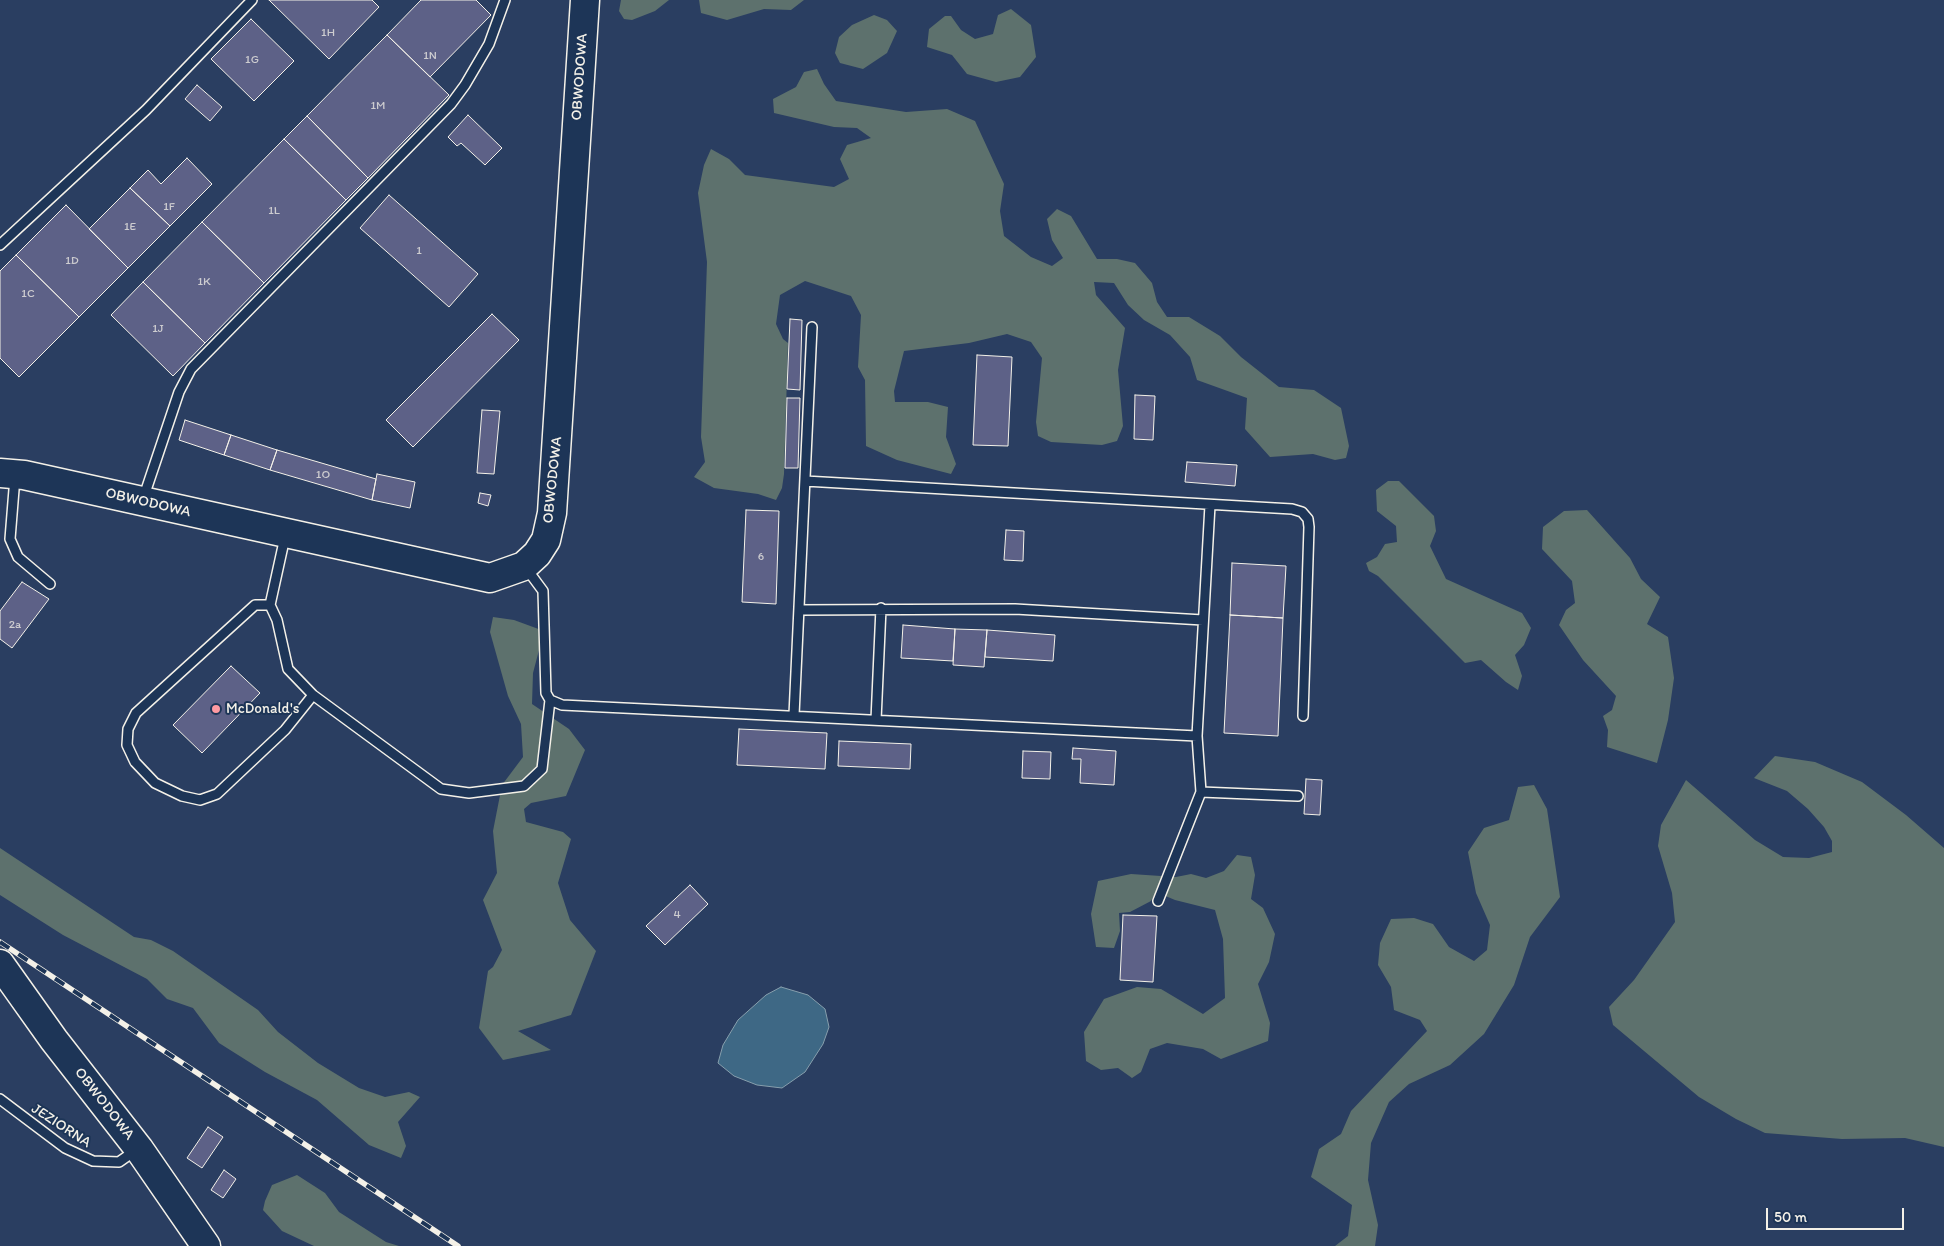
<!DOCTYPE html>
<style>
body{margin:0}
#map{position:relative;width:1944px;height:1246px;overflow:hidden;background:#2a3e61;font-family:Itim,sans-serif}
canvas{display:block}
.scale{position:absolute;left:1766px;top:1208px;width:138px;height:22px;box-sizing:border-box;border:2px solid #f4f1e8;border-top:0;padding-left:6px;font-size:15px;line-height:18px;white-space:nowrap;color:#f4f1e8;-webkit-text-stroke:4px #1d3557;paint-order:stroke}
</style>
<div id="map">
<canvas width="1944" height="1246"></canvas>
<div class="scale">50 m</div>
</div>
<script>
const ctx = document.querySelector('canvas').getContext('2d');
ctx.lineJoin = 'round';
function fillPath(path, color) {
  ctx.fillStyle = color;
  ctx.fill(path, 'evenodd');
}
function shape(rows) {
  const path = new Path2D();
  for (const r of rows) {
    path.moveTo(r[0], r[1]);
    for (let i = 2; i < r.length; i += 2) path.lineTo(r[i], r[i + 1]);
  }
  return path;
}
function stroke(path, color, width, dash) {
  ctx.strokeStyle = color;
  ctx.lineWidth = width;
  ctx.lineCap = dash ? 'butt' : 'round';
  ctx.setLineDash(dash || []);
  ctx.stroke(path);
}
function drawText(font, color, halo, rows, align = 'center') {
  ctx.font = font + ' Itim,sans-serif';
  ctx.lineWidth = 4;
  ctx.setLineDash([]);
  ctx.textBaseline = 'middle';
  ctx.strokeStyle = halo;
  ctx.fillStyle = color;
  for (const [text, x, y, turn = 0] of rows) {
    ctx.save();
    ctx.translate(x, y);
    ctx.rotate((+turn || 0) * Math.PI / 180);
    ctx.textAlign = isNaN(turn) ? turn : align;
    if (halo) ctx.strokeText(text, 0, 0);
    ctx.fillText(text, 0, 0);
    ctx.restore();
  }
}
const green = shape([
 [621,0,669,0,655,11,632,20,624,19,619,11],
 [699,0,804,0,791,10,764,9,727,20,701,13],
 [1011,9,1031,25,1036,57,1020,77,996,82,967,74,952,55,927,47,929,29,945,16,951,16,961,30,975,39,993,34,998,15],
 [874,15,887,20,897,31,887,53,863,69,840,63,835,53,839,37,852,25],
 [817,69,824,84,836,101,906,112,947,109,975,121,1004,184,1000,211,1004,236,1031,257,1052,266,1063,258,1052,240,1047,219,1057,209,1071,216,1097,259,1117,259,1135,263,1152,283,1157,302,1167,317,1189,317,1220,336,1241,357,1279,387,1314,390,1341,408,1349,446,1346,458,1335,460,1313,454,1270,457,1245,429,1247,398,1197,380,1190,357,1170,335,1144,320,1128,305,1114,283,1094,282,1096,295,1125,328,1118,370,1123,426,1117,441,1102,445,1051,442,1038,436,1036,422,1042,358,1031,342,1007,334,969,343,904,351,894,391,895,402,928,402,948,407,946,437,956,464,951,474,897,460,866,446,865,380,858,367,861,315,851,296,805,281,780,295,776,324,783,339,788,343,784,474,782,488,776,500,758,494,714,488,694,477,705,462,701,437,707,262,698,193,704,165,711,149,729,159,745,175,834,187,849,179,840,159,847,145,871,138,857,128,834,127,774,113,773,99,796,87,804,72],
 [1388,481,1399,481,1434,516,1436,531,1430,546,1446,579,1522,613,1531,628,1524,645,1515,655,1522,676,1518,690,1506,682,1481,660,1465,663,1378,576,1369,571,1366,563,1377,557,1385,544,1397,542,1396,526,1377,511,1376,490],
 [1587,510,1630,558,1641,579,1660,597,1647,624,1668,637,1674,678,1668,720,1657,763,1607,747,1608,730,1603,716,1612,710,1616,696,1583,660,1559,625,1566,610,1575,603,1572,581,1542,549,1543,527,1564,511],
 [493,617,514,620,544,631,533,673,532,704,569,729,585,750,566,796,531,803,524,809,526,822,563,832,571,839,558,883,570,920,596,951,571,1015,518,1031,551,1050,503,1060,479,1028,488,971,493,967,502,950,483,900,497,873,493,831,502,785,523,757,521,724,508,696,490,632],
 [1775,756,1815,762,1862,782,1906,815,1944,848,1944,1147,1905,1138,1842,1139,1765,1133,1736,1119,1699,1097,1613,1025,1609,1007,1634,980,1675,922,1672,893,1658,846,1661,825,1686,780,1755,840,1783,857,1809,858,1832,852,1832,841,1824,827,1808,809,1787,791,1754,778],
 [1534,785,1547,809,1560,897,1530,937,1514,985,1484,1034,1450,1065,1409,1084,1389,1102,1371,1143,1368,1180,1378,1225,1375,1246,1335,1246,1348,1236,1352,1205,1311,1177,1319,1149,1341,1134,1351,1111,1427,1031,1420,1020,1394,1010,1391,987,1378,965,1380,943,1391,919,1414,918,1433,924,1449,947,1474,961,1487,950,1490,925,1476,893,1468,852,1484,828,1509,820,1518,787],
 [0,848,134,937,151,940,173,951,258,1010,278,1032,318,1063,359,1088,385,1097,409,1092,420,1097,398,1122,406,1146,401,1158,369,1145,317,1100,265,1072,219,1043,193,1008,167,999,147,979,63,935,0,895],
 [1237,855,1251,857,1255,875,1251,899,1263,908,1275,934,1269,962,1258,984,1270,1023,1268,1041,1221,1059,1203,1049,1167,1043,1150,1049,1141,1072,1132,1078,1118,1068,1101,1070,1086,1061,1084,1032,1104,999,1137,987,1161,989,1203,1014,1225,998,1223,939,1215,910,1175,900,1156,892,1151,901,1130,912,1119,913,1120,931,1114,948,1096,947,1091,914,1098,881,1131,874,1176,877,1191,874,1206,878,1224,871],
 [297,1175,325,1193,339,1212,386,1242,399,1246,314,1246,282,1231,263,1210,265,1201,272,1185]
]);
const water = shape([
 [781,987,808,995,825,1009,829,1027,823,1044,805,1072,782,1088,757,1085,734,1076,718,1063,723,1045,738,1020,766,995,781,987]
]);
const building = shape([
 [269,0,372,0,379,7,329,59,269,0],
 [421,0,476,0,491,15,430,77,387,35,421,0],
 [251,19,294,61,254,101,211,59,251,19],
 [387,35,449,95,368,178,307,116,387,35],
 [197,85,222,107,210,121,185,99,197,85],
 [468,115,502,148,485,165,461,143,457,146,448,137,468,115],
 [307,116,368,178,346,200,284,139,307,116],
 [284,139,346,200,264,283,202,222,284,139],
 [187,158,212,184,170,226,130,188,148,170,161,184,187,158],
 [130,188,170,226,128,268,89,229,130,188],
 [389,195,478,274,449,307,360,228,389,195],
 [66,205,128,268,79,317,16,255,66,205],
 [202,222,264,283,205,343,143,282,202,222],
 [16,255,79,317,19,377,0,358,0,271,16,255],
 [143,282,205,343,173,376,111,315,143,282],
 [492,314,519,340,413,447,386,420,492,314],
 [790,319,802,320,800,390,787,389,790,319],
 [977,355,1012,357,1008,446,973,445,977,355],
 [1135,395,1155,396,1153,440,1134,439,1135,395],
 [787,398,800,398,798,468,785,468,787,398],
 [482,410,500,411,494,474,477,473,482,410],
 [185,420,231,435,224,455,179,440,185,420],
 [231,435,277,450,270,470,224,455,231,435],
 [277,450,376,479,372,500,270,470,277,450],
 [1187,462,1237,465,1235,486,1185,482,1187,462],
 [377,474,415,482,410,508,372,500,377,474],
 [480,493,491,495,488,506,478,503,480,493],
 [746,510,779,511,776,604,742,602,746,510],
 [1006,530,1024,531,1023,561,1004,560,1006,530],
 [1232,563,1286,566,1283,618,1230,615,1232,563],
 [22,582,49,599,12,648,0,639,0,611,22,582],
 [1230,615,1283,618,1278,736,1224,733,1230,615],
 [903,625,955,629,953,661,901,658,903,625],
 [955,629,987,630,984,667,953,665,955,629],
 [987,630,1055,635,1053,661,985,657,987,630],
 [231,666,260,693,202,753,173,725,231,666],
 [739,729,827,733,825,769,737,765,739,729],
 [839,741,911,744,910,769,838,766,839,741],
 [1073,748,1116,751,1114,785,1080,783,1081,759,1072,759,1073,748],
 [1023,751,1051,752,1050,779,1022,778,1023,751],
 [1306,779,1322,780,1320,815,1304,814,1306,779],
 [690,885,708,904,665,945,646,926,690,885],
 [1123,915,1157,916,1153,982,1120,980,1123,915],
 [208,1127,223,1137,202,1168,187,1158,208,1127],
 [224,1170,236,1179,223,1198,211,1190,224,1170]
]);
const service = shape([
 [0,245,146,110,252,0],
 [15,477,10,539,18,557,50,584],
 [805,481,1292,509,1302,512,1308,519,1309,527,1303,716],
 [143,499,179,392,191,369,451,104,465,85,489,44,505,0],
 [285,537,270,605,277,620,288,669,313,695,441,789,469,793,524,786,542,769,550,700],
 [526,568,543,591,546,693,550,700,562,705,1197,736],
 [270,605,255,605,136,713,128,729,127,745,135,762,155,783,182,796,200,800,217,794,285,730,313,695],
 [799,610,1015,609,1203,620],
 [794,715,812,327],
 [876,720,881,608],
 [1201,792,1298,796],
 [1158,901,1201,792,1197,736,1210,505],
 [0,1099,65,1148,93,1161,119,1162,136,1150]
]);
const primary = shape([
 [0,473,24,475,490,578,524,566,537,554,546,540,552,513,585,0],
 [0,964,54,1040,139,1149,206,1246]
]);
const rail = shape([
 [0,942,458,1246]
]);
const markers = [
 [216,709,5,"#ff9aa2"]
];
const numberNames = [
 ["1H",328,33],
 ["1N",430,56],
 ["1G",252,60],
 ["1M",378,106],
 ["1F",169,207],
 ["1L",274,211],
 ["1E",130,227],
 ["1",419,251],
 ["1D",72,261],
 ["1K",204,282],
 ["1C",28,294],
 ["1J",158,329],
 ["1O",323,475],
 ["6",761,557],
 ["2a",15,625],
 ["4",677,915]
];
const streetNames = [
 ["OBWODOWA",580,77,-86],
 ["OBWODOWA",553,480,-84],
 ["OBWODOWA",148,503,13],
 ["OBWODOWA",104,1104,52],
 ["JEZIORNA",61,1126,33]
];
const poiNames = [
 ["McDonald's",226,709]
];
fillPath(green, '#5d716d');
fillPath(water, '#3e6885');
stroke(water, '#879fad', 1);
fillPath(building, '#5d6187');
stroke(building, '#f4f1e8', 1);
stroke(service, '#f4f1e8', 12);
stroke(primary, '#f4f1e8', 31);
stroke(service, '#1d3557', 9);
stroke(primary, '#1d3557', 28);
stroke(rail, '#f4f1e8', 5.5);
stroke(rail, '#1d3557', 4, [11]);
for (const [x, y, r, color] of markers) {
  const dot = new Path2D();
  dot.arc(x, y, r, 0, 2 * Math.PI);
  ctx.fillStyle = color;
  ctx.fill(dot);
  stroke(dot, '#1d3557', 2);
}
drawText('12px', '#cecdd0', null, numberNames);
drawText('15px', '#f4f1e8', '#1d3557', streetNames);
drawText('15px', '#f4f1e8', '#1d3557', poiNames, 'left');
</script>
